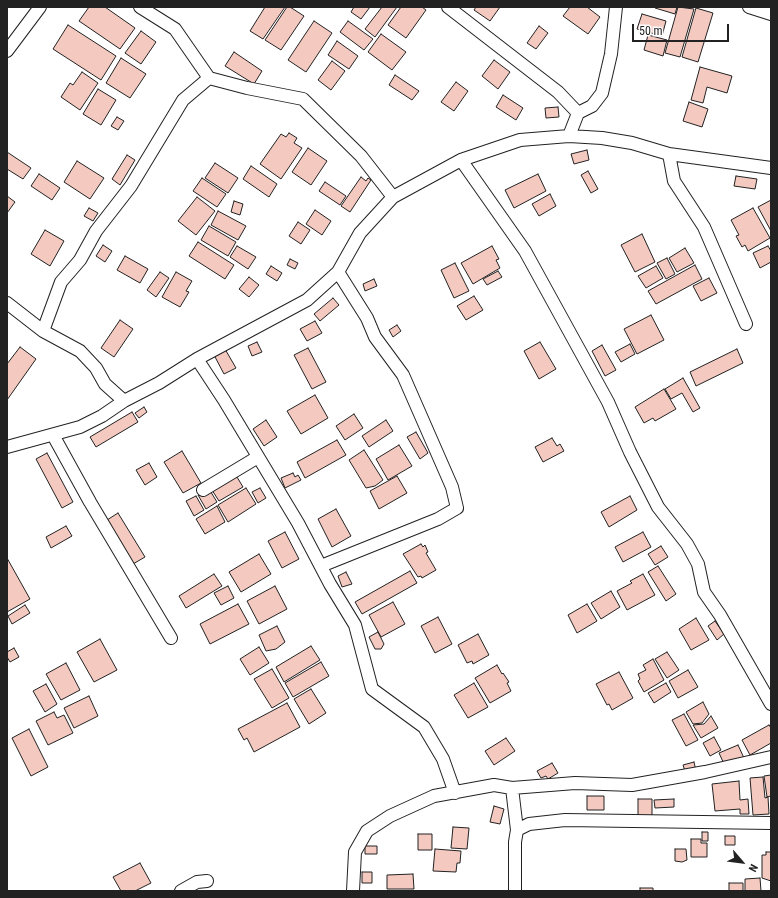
<!DOCTYPE html>
<style>
body{margin:0}
#map{position:relative;width:778px;height:898px;overflow:hidden;background:#fff;font-family:"Roboto Condensed",sans-serif}
canvas{display:block}
.frame{position:absolute;inset:0;border:8px solid #222;pointer-events:none}
.north{position:absolute;left:722px;top:842px;width:40px;height:40px;-webkit-text-stroke:3px #fff;paint-order:stroke;rotate:118deg;font-size:11px;font-weight:700;line-height:16px;text-align:center;color:#222}
.north::after{content:'';display:block;margin:auto;width:14px;height:18px;background:#222;clip-path:polygon(50% 0,100% 100%,50% 72%,0 100%)}
.scale{position:absolute;left:632px;top:24px;width:97px;height:18px;box-sizing:border-box;border:2px solid #222;border-top:0;padding-left:5px;font-size:12px;line-height:14px;white-space:nowrap;color:#222;-webkit-text-stroke:3px #fff;paint-order:stroke}
</style>
<div id="map">
<canvas width="778" height="898"></canvas>
<div class="frame"></div>
<div class="north">N</div>
<div class="scale">50 m</div>
</div>
<script>
const ctx = document.querySelector('canvas').getContext('2d');
ctx.lineJoin = 'round';
function fillPath(path, color) {
  ctx.fillStyle = color;
  ctx.fill(path, 'evenodd');
}
function shape(rows) {
  const path = new Path2D();
  for (const r of rows) {
    path.moveTo(r[0], r[1]);
    for (let i = 2; i < r.length; i += 2) path.lineTo(r[i], r[i + 1]);
  }
  return path;
}
function stroke(path, color, width, dash) {
  ctx.strokeStyle = color;
  ctx.lineWidth = width;
  ctx.lineCap = dash ? 'butt' : 'round';
  ctx.setLineDash(dash || []);
  ctx.stroke(path);
}
const building = shape([
 [89,7,105,7,135,28,120,49,79,21,89,7],
 [265,7,285,7,263,39,250,31,265,7],
 [287,7,290,7,304,16,281,50,265,40,287,7],
 [354,7,370,7,361,19,351,12,354,7],
 [382,7,397,7,375,37,365,29,382,7],
 [401,7,422,7,426,10,406,38,388,25,401,7],
 [476,7,500,7,490,21,474,10,476,7],
 [570,7,587,7,600,17,588,34,563,16,570,7],
 [655,7,677,7,675,14,655,8,655,7],
 [678,7,694,9,680,57,665,53,678,7],
 [696,8,713,13,698,62,682,57,696,8],
 [642,14,666,21,662,36,637,29,642,14],
 [314,21,332,33,306,72,288,60,314,21],
 [348,21,373,39,364,50,340,32,348,21],
 [68,25,116,56,101,80,53,49,68,25],
 [539,26,548,33,536,49,527,43,539,26],
 [141,31,156,42,141,64,125,53,141,31],
 [381,34,406,52,392,70,368,52,381,34],
 [648,35,667,40,663,56,644,50,648,35],
 [337,41,358,56,349,69,328,55,337,41],
 [234,52,262,71,254,84,225,66,234,52],
 [121,58,146,74,130,98,106,83,121,58],
 [494,60,510,72,498,89,482,76,494,60],
 [332,61,345,71,331,90,318,80,332,61],
 [700,67,732,76,727,93,707,87,703,103,691,100,700,67],
 [82,72,98,83,80,110,61,97,70,83,73,85,82,72],
 [395,75,419,91,412,100,389,85,395,75],
 [456,82,468,91,454,111,441,102,456,82],
 [98,89,116,100,101,125,83,114,98,89],
 [503,95,523,108,516,120,496,107,503,95],
 [689,102,708,109,702,127,683,121,689,102],
 [558,107,559,117,546,118,545,108,558,107],
 [117,117,124,121,118,130,111,126,117,117],
 [289,133,297,138,294,143,302,148,281,179,260,164,281,134,286,137,289,133],
 [308,148,327,161,311,185,292,172,308,148],
 [587,150,589,160,574,164,571,154,587,150],
 [7,152,31,168,23,179,7,169,7,152],
 [127,155,135,160,120,185,112,179,127,155],
 [77,161,104,178,90,199,64,182,77,161],
 [215,163,238,178,228,193,205,178,215,163],
 [251,166,277,184,269,197,243,179,251,166],
 [588,171,598,189,591,193,581,175,588,171],
 [39,174,60,188,52,200,31,186,39,174],
 [538,174,546,191,514,208,505,190,538,174],
 [736,176,757,179,755,189,734,186,736,176],
 [361,177,366,181,368,178,371,180,350,212,341,206,361,177],
 [202,178,226,194,217,207,193,191,202,178],
 [325,182,346,196,340,205,319,191,325,182],
 [550,194,556,206,539,216,532,204,550,194],
 [7,196,15,202,7,213,7,196],
 [197,197,215,211,196,235,178,221,197,197],
 [771,200,771,231,758,207,771,200],
 [234,201,243,204,240,215,231,212,234,201],
 [89,208,98,213,93,221,84,216,89,208],
 [753,208,770,238,748,251,745,245,742,247,736,236,739,235,731,220,753,208],
 [315,210,331,221,322,235,306,224,315,210],
 [218,211,246,226,238,240,211,225,218,211],
 [298,222,310,230,301,244,289,236,298,222],
 [209,226,236,242,228,256,201,240,209,226],
 [45,230,64,241,50,266,31,254,45,230],
 [642,234,655,262,635,272,621,245,642,234],
 [198,242,234,265,225,279,189,256,198,242],
 [103,245,112,251,105,262,96,256,103,245],
 [237,246,256,257,248,269,230,257,237,246],
 [492,246,499,259,496,260,500,268,473,284,461,263,492,246],
 [768,246,771,251,771,262,760,268,753,253,768,246],
 [685,248,694,263,677,272,669,258,685,248],
 [125,256,148,269,140,283,117,270,125,256],
 [667,258,675,274,666,279,657,263,667,258],
 [290,259,298,263,295,269,287,265,290,259],
 [455,263,469,291,454,298,441,270,455,263],
 [695,265,702,279,656,304,648,291,695,265],
 [271,266,282,273,277,281,266,274,271,266],
 [656,266,663,278,646,288,638,276,656,266],
 [498,271,502,277,487,285,483,279,498,271],
 [160,272,169,278,156,297,147,290,160,272],
 [176,272,192,281,186,291,189,292,180,307,162,297,176,272],
 [249,277,259,285,249,297,239,289,249,277],
 [709,278,717,293,701,301,693,286,709,278],
 [374,279,377,286,365,291,363,284,374,279],
 [474,296,483,310,466,320,457,306,474,296],
 [333,298,339,305,320,321,314,314,333,298],
 [651,315,664,340,637,354,624,329,651,315],
 [120,320,133,329,114,357,101,348,120,320],
 [315,321,322,333,307,341,300,329,315,321],
 [397,325,401,331,393,337,389,330,397,325],
 [257,342,262,352,252,356,248,346,257,342],
 [540,342,556,369,539,379,524,351,540,342],
 [630,344,635,354,621,362,615,352,630,344],
 [602,345,616,370,605,376,592,351,602,345],
 [20,347,36,359,7,400,7,364,20,347],
 [308,348,326,382,312,389,294,355,308,348],
 [225,349,236,368,224,374,214,355,225,349],
 [737,349,743,363,696,386,690,372,737,349],
 [683,378,700,408,693,412,682,393,671,399,665,389,683,378],
 [664,389,676,409,655,421,653,418,644,423,635,407,664,389],
 [315,395,328,418,301,434,287,411,315,395],
 [144,407,147,412,139,418,135,413,144,407],
 [132,412,138,422,96,447,90,437,132,412],
 [354,414,363,428,345,440,336,426,354,414],
 [266,420,277,437,264,446,253,429,266,420],
 [386,420,393,431,369,447,362,436,386,420],
 [416,432,428,453,420,459,407,437,416,432],
 [552,438,557,446,560,444,564,451,543,462,535,447,552,438],
 [337,440,346,455,305,478,297,462,337,440],
 [399,445,412,466,388,480,376,459,399,445],
 [364,450,383,480,375,486,366,488,349,460,364,450],
 [182,451,201,483,183,493,164,462,182,451],
 [47,453,73,502,62,508,36,459,47,453],
 [149,463,157,477,145,485,136,470,149,463],
 [234,472,243,487,219,501,210,487,234,472],
 [293,473,295,477,298,475,301,480,285,488,281,478,293,473],
 [397,476,407,493,379,509,370,491,397,476],
 [246,488,256,504,228,522,218,505,246,488],
 [260,488,266,498,258,503,252,492,260,488],
 [209,489,217,502,206,509,198,495,209,489],
 [196,496,204,510,194,516,186,501,196,496],
 [630,496,637,510,609,527,601,512,630,496],
 [217,506,225,522,205,534,196,519,217,506],
 [336,509,351,536,332,547,318,519,336,509],
 [118,513,145,557,133,564,107,520,118,513],
 [66,526,72,536,51,548,46,537,66,526],
 [285,532,299,559,282,568,268,541,285,532],
 [643,532,651,547,623,562,615,547,643,532],
 [421,544,423,547,425,545,428,552,426,553,436,570,422,578,421,576,418,577,403,554,421,544],
 [661,546,668,557,655,565,648,554,661,546],
 [259,554,271,574,241,592,229,572,259,554],
 [7,558,30,599,7,612,7,558],
 [658,566,676,594,666,601,648,572,658,566],
 [410,571,417,583,362,614,355,602,410,571],
 [346,572,352,584,342,587,338,576,346,572],
 [214,574,222,586,186,608,179,596,214,574],
 [643,574,655,595,627,610,617,591,632,583,630,581,643,574],
 [228,586,234,598,221,605,214,593,228,586],
 [275,586,287,609,259,624,247,601,275,586],
 [611,591,620,607,601,619,591,603,611,591],
 [393,602,405,624,381,637,369,615,393,602],
 [238,604,249,624,210,644,200,624,238,604],
 [587,604,597,621,577,633,568,615,587,604],
 [25,605,30,613,12,624,8,616,25,605],
 [438,617,452,644,435,653,421,626,438,617],
 [696,618,709,640,691,650,679,629,696,618],
 [715,621,724,634,717,640,708,626,715,621],
 [277,626,285,642,276,649,266,651,259,635,277,626],
 [378,632,384,644,381,649,375,649,369,637,378,632],
 [478,634,489,655,473,664,472,661,467,663,458,645,478,634],
 [100,639,117,670,94,682,77,652,100,639],
 [311,646,320,660,284,682,276,667,311,646],
 [259,647,269,663,250,675,240,659,259,647],
 [14,648,19,657,10,662,7,657,7,652,14,648],
 [667,652,679,670,667,678,655,659,667,652],
 [653,659,664,680,644,692,638,681,640,679,638,674,646,670,643,665,653,659],
 [321,662,329,676,293,697,285,683,321,662],
 [66,663,80,690,61,700,46,674,66,663],
 [497,665,502,674,503,673,509,682,507,683,511,691,490,703,475,678,497,665],
 [272,669,289,698,272,708,254,679,272,669],
 [688,670,698,687,678,698,669,681,688,670],
 [619,672,633,698,612,710,609,704,607,705,596,684,619,672],
 [474,683,488,707,468,718,454,695,474,683],
 [666,683,671,692,654,703,648,693,666,683],
 [46,684,57,704,45,712,33,691,46,684],
 [311,689,326,713,309,724,294,699,311,689],
 [89,696,98,716,74,728,64,708,89,696],
 [703,702,709,714,702,723,693,724,686,712,703,702],
 [287,703,300,727,254,752,247,738,244,740,238,729,287,703],
 [54,712,57,718,64,715,73,733,48,745,36,721,54,712],
 [684,714,698,740,686,746,672,720,684,714],
 [711,716,718,728,701,738,693,725,704,724,711,716],
 [769,725,771,728,771,743,750,755,742,740,769,725],
 [29,729,48,767,31,776,12,738,29,729],
 [714,737,721,750,710,756,703,743,714,737],
 [506,738,515,751,494,765,485,751,506,738],
 [738,745,744,758,725,766,719,753,738,745],
 [694,762,696,771,686,774,683,765,694,762],
 [552,763,558,773,548,779,546,776,541,778,537,771,552,763],
 [771,775,771,796,767,797,764,776,771,775],
 [763,777,765,798,768,797,769,814,753,815,750,778,763,777],
 [739,781,740,800,748,799,749,814,740,814,740,809,715,811,712,784,739,781],
 [587,796,604,796,604,810,587,810,587,796],
 [638,799,652,799,652,816,638,816,638,799],
 [674,799,674,807,655,808,654,800,674,799],
 [494,806,504,809,500,824,490,822,494,806],
 [453,827,469,828,467,849,451,848,453,827],
 [702,832,708,832,708,841,702,841,702,832],
 [418,834,432,834,432,850,418,850,418,834],
 [725,836,735,836,735,845,725,845,725,836],
 [691,839,701,839,701,843,707,843,707,857,691,857,691,839],
 [365,846,377,846,377,854,365,854,365,846],
 [435,849,461,851,460,863,457,863,456,872,433,871,435,849],
 [675,849,686,849,687,860,682,862,675,861,675,849],
 [766,852,771,852,771,881,762,878,762,855,766,855,766,852],
 [140,863,151,883,135,891,121,891,113,877,140,863],
 [362,872,372,872,372,883,362,883,362,872],
 [413,874,414,889,387,889,387,875,413,874],
 [760,878,761,891,745,891,745,879,760,878],
 [729,883,743,883,743,891,729,891,729,883],
 [640,888,653,888,653,891,640,891,640,888]
]);
const minor = shape([
 [140,7,175,29,209,78,247,88,303,99,361,156,393,197],
 [448,7,558,92,578,113],
 [749,7,771,14],
 [7,51,40,7],
 [569,136,578,113,592,106,602,93,611,54,616,7],
 [669,154,674,181,704,227,746,324],
 [461,160,525,251,608,402,630,452,658,507,687,544,698,564,704,592,720,615,771,704],
 [7,303,43,331,80,351,96,368,105,384,124,401],
 [43,331,61,282,80,260,96,231,131,186,183,100,209,78],
 [197,359,224,400,298,523,330,584,355,625,372,689,424,727,443,759,455,793],
 [53,435,90,502,171,638],
 [7,447,80,427,102,416,124,401,159,383,197,359,307,300,338,272,360,233,393,197,461,160,520,140,569,136,602,138,632,143,669,154,771,168],
 [203,490,258,457],
 [321,566,438,519,457,508,452,487,403,375,375,337,367,318,338,272],
 [512,788,517,830,515,842,515,891],
 [517,830,529,824,565,820,771,823],
 [181,891,197,882,207,881],
 [353,891,355,852,367,831,390,816,434,796,494,785,512,788,575,783,632,785,705,772,771,757]
]);
fillPath(building, '#f3c9c0');
stroke(building, '#222', 1);
stroke(minor, '#222', 14);
stroke(minor, '#fff', 12);
</script>
